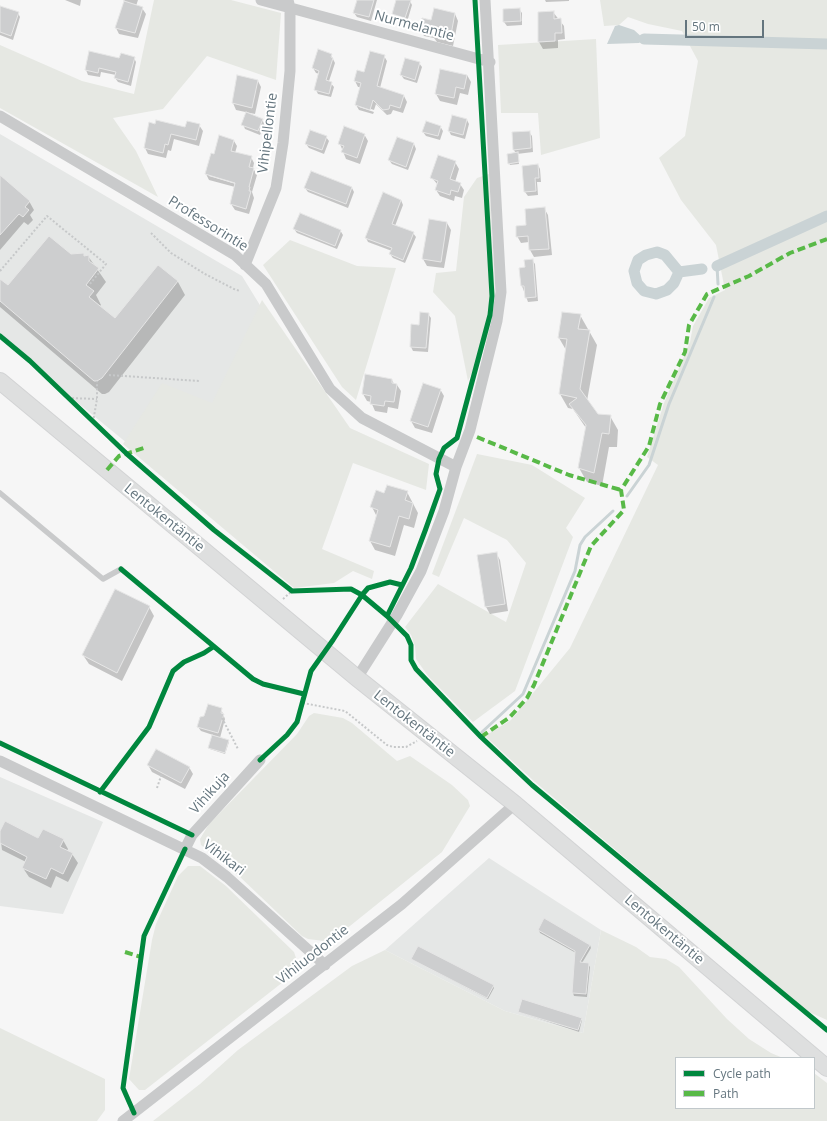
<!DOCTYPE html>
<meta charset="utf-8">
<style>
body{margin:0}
#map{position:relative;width:827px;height:1121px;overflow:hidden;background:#f6f6f6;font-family:"Open Sans",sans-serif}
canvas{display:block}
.legend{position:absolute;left:675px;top:1057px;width:140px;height:52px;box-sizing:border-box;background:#fff;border:1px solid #c1c8cb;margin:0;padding:5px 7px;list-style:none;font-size:12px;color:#64757e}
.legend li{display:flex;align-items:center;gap:8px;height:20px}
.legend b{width:20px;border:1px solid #c1c8cb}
.scale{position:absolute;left:685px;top:20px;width:79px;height:18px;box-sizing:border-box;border:2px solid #64757e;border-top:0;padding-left:5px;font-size:12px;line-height:14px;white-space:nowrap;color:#64757e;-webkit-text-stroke:3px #fff;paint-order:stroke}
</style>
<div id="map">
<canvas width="827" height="1121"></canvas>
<ul class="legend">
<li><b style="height:5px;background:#00873e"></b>Cycle path</li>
<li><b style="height:5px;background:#58b947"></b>Path</li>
</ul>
<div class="scale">50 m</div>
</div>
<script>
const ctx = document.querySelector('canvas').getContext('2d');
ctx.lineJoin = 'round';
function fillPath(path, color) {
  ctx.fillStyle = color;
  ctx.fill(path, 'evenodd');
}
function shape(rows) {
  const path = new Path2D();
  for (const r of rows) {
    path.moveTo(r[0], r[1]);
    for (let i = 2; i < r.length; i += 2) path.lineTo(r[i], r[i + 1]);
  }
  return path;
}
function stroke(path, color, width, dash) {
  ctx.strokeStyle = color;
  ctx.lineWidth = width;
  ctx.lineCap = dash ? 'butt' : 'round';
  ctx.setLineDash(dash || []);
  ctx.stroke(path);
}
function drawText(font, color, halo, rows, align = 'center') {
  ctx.font = font + ' "Open Sans",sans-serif';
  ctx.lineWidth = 4;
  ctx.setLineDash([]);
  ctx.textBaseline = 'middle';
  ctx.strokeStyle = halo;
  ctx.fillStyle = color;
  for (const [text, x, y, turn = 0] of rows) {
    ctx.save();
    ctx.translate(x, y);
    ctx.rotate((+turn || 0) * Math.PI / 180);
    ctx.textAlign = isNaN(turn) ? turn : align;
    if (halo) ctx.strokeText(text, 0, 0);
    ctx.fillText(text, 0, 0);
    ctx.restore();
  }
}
const built = shape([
 [0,134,242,276,274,328,243,420,133,448,0,339],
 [0,777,103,822,63,914,0,906],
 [489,858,601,930,583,1033,505,1011,385,950]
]);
const green = shape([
 [154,0,231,0,281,13,276,80,207,56,163,109,113,118,136,151,158,197,0,108,0,45,82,81,134,94],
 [600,0,827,0,827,1020,807,1011,535,782,485,736,511,720,570,648,658,465,647,457,664,403,690,342,693,326,709,298,725,290,716,245,681,200,659,158,685,136,698,61,682,31,648,24,628,17,619,25,604,26],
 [596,39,600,138,541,155,538,113,501,113,498,45],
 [489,174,495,292,488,337,468,381,455,316,433,292,436,273,456,271,464,197,477,178],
 [290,240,357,266,396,268,356,400,342,387,263,265],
 [262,300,350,428,429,464,426,490,353,463,322,549,374,571,372,579,353,571,334,583,294,588,123,444,162,383,212,403],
 [477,454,532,465,585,498,566,528,573,537,515,691,473,722,428,676,416,659,415,646,411,635,405,627,438,584,506,622,526,563,507,540,464,518,439,577,432,574],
 [314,713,343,718,352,723,397,761,410,756,452,785,468,800,470,806,442,852,340,934,324,941,308,939,302,936,239,876,201,845,200,839,209,824,297,734,309,716],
 [188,866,200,866,226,886,294,952,297,961,292,975,145,1090,139,1090,129,1079,152,940,156,924,178,876],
 [601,930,636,947,650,957,666,959,679,967,727,1019,749,1039,771,1053,783,1058,676,1058,676,1108,814,1108,814,1073,827,1083,827,1121,153,1121,200,1084,238,1050,352,966,385,950,505,1011,583,1033],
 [0,1028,105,1079,105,1110,97,1121,0,1121]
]);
const water = shape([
 [619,25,634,30,644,39,639,43,607,44,615,26]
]);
const shadow = shape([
 [65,0,81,0,80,6],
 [123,0,138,0,136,6,142,8,146,14,138,38,119,34,116,28,125,1],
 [358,0,377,0,371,21,357,17,354,13],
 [397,0,410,1,412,5,407,22,395,18,393,14],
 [545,0,569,0,569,1,546,2],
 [0,7,18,13,20,17,13,40,0,35],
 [519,9,522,13,522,25,507,26,504,22],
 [553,12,564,26,565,39,558,40,558,48,543,49,539,42],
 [455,14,458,21,453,46,437,42,434,38,424,36,420,29,432,22],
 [90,53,120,59,134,58,136,62,131,86,118,82,115,78,116,75,101,72,100,77,88,75,86,70],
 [331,55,335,63,329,81,334,87,331,97,318,94,316,90,320,74,316,73,313,68],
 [384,56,387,61,380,88,404,96,407,102,403,113,393,110,391,114,387,115,376,104,374,110,359,105,359,107,374,112,373,114,359,110,356,105,361,87,358,87,355,81,357,71,365,73],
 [419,63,422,67,417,83,404,79,401,75],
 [467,75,471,82,468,95,460,93,457,105,440,101,436,94],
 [258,81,261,87,255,114,236,110,233,103],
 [262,120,265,124,260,135,245,129,243,124],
 [467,120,469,124,465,139,451,135,449,131],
 [150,123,186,128,199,125,203,131,199,146,174,139,171,151,168,150,166,158,148,154,145,148],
 [440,126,443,131,440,140,426,136,423,132],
 [529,132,532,136,533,152,517,154,519,164,510,165,509,163,516,154,514,150],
 [364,134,368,141,360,164,346,159,340,144],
 [326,137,329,141,324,154,309,148,306,144],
 [397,138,414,144,416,149,408,170,392,164,389,160],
 [234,141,237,146,235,153,251,157,254,163,253,168,257,175,252,192,254,198,249,214,235,210,231,204,235,187,209,180,206,174,214,155],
 [209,174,240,183,239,185,209,176],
 [455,162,459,169,455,182,460,184,464,190,462,198,455,196,454,201,440,196,436,190,438,185,432,178],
 [538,165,540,169,541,182,537,182,538,195,528,196,525,192],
 [312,172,352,188,354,192,348,208,308,192,305,188],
 [0,176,29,201,34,210,30,215,33,220,28,225,24,222,0,250],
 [401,200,403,205,395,226,413,233,416,237,405,263,393,258,390,254,392,251,368,242,366,238],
 [544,208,548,215,552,255,534,257,530,250,529,242,521,243,517,236],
 [447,223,451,230,444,268,427,266,423,259],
 [294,229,340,230,343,235,337,249,297,233],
 [83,254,85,257,88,256,106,282,96,295,101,305,99,307,115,319,159,266,178,282,185,295,109,392,105,394,102,394,0,307,0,280,8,286,71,255],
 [532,260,535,264,538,301,528,302,522,286,520,268,526,268],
 [428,314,431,318,428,352,413,351,411,347],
 [580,315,597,345,587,401,598,415,610,416,618,430,617,447,609,447,602,486,587,482,579,468,586,428,573,409,568,408,560,394,566,350,559,338],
 [366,376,392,380,394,384,397,385,401,391,398,409,388,407,387,413,375,411,371,402,367,401,363,394],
 [440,389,444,396,432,433,415,428,411,421],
 [407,492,418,513,414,528,404,525,395,556,375,550,370,541,377,517,372,507,385,494],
 [496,553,500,560,508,611,490,614,486,607,478,556],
 [149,607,154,616,122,681,89,664,83,655],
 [221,709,225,719,220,738,229,742,225,754,210,749,213,735,201,731,198,727],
 [148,765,189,767,193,774,185,789,152,772],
 [0,834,63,840,68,849,67,851,72,854,78,863,68,882,56,876,51,888,29,877,23,868,26,862,2,850],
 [539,930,590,945,591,948,582,963,588,964,590,967,587,997,574,996,573,993,576,953,540,933],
 [412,959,493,986,494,988,488,999],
 [519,1012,581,1018,582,1020,579,1032]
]);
const stream = shape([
 [717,266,718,284],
 [627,496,649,465,669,404,714,297],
 [482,732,523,694,575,571,580,545,585,537,613,511]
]);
const canal = shape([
 [644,39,827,44],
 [717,266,827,216],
 [679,272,674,283,667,290,656,294,644,291,637,283,634,271,638,260,646,255,657,252,665,255,679,272,702,269]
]);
const building = shape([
 [357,0,374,0,369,17,353,13,357,0],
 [396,0,411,0,405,18,392,14,396,0],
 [124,1,143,7,135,33,115,28,124,1],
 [0,6,19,12,11,36,0,32,0,6],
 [434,8,455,13,450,40,432,36,433,32,419,29,422,18,431,20,434,8],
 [520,8,521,21,503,22,503,9,520,8],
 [554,11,554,19,561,18,562,33,555,33,555,41,538,42,538,12,554,11],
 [318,49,332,54,331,57,333,58,326,80,332,82,329,94,314,90,319,71,312,68,318,49],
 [89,51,119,58,121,53,135,57,128,82,114,78,116,72,99,68,98,73,85,70,89,51],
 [370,51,385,55,377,86,404,95,400,108,390,105,389,109,383,110,373,100,370,110,355,105,361,83,354,81,357,70,364,72,370,51],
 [405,58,420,62,415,80,400,75,405,58],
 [440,69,467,75,464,89,456,87,454,98,435,94,440,69],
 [237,75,258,80,252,108,232,103,237,75],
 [246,112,263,119,258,131,241,125,246,112],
 [452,115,467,119,463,135,448,131,452,115],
 [156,120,185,127,187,121,200,124,196,140,171,134,168,145,165,144,163,153,144,148,149,122,155,124,156,120],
 [426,121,441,126,438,136,422,132,426,121],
 [344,126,365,134,357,158,341,152,344,146,338,144,344,126],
 [310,130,327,136,322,150,305,144,310,130],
 [530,131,531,148,513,150,512,132,530,131],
 [219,135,234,140,231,151,252,156,249,167,254,168,249,187,250,187,249,191,251,191,246,209,230,204,235,183,205,174,211,153,214,154,219,135],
 [397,137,414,143,406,167,388,160,397,137],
 [518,152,519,162,508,164,507,154,518,152],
 [438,155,456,161,450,179,461,183,458,192,451,190,450,195,435,190,438,181,430,178,438,155],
 [538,164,539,178,535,178,536,191,524,192,522,166,538,164],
 [311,171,352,187,346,204,304,188,311,171],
 [0,175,30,201,25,207,29,210,23,217,19,214,0,235,0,175],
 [383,192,401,200,392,224,414,232,403,260,389,254,392,248,365,238,383,192],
 [545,207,549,249,529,250,528,236,516,237,516,226,526,225,525,209,545,207],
 [300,213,341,230,335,246,293,229,300,213],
 [429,219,447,222,441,262,422,259,429,219],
 [49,236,71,254,84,253,84,256,89,255,89,261,99,268,86,285,94,291,89,297,115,318,158,265,178,281,102,378,97,381,94,381,0,301,0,279,8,285,49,236],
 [533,259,536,297,525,298,524,286,521,286,519,268,525,267,524,260,533,259],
 [420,312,429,313,426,348,410,347,411,324,419,325,420,312],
 [562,312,581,314,578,329,590,330,580,389,598,414,611,415,609,434,602,433,594,473,578,468,586,425,569,404,577,398,559,394,567,339,558,338,562,312],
 [365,374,392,379,392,383,397,384,394,402,385,401,384,406,370,404,371,396,362,394,365,374],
 [423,383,441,389,428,427,410,421,423,383],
 [387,485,408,491,405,500,413,503,409,519,399,516,390,547,369,541,378,510,370,507,376,490,384,493,387,485],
 [497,552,505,604,485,607,477,555,497,552],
 [115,589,150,606,117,673,82,655,115,589],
 [208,704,222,708,221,713,224,714,218,733,197,727,200,717,204,716,208,704],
 [212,735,229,740,225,753,208,748,212,735],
 [156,749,190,767,181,783,147,765,156,749],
 [5,821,38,838,43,829,64,839,60,847,73,853,63,874,51,868,46,879,22,868,27,857,0,843,0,831,5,821],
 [544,918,590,945,580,962,589,963,586,994,572,993,575,951,538,930,544,918],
 [418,946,494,985,487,998,411,959,418,946],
 [522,999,582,1018,578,1030,518,1012,522,999]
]);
const path = shape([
 [151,233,171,253,205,274,234,289,240,291],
 [0,271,47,216,106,264,90,284],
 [109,375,199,381],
 [68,398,97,399],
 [93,422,97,399,97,381],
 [283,599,292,591],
 [303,703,345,711,387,745,393,747,406,747,417,741],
 [222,718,238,749],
 [157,788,162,773]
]);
const service = shape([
 [0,493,103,579,121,569]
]);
const minor = shape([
 [261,0,490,62],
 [0,116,235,255,266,284,330,389,362,418,456,467],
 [245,265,276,188,283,143,290,71,290,8,288,0],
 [357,678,397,615,421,571,444,511,456,467,470,430,497,321,501,292,485,0],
 [0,761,202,858,227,877,325,965],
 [185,849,192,835,260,760],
 [123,1121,402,904,515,804]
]);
const secondary = shape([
 [0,381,357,678,515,804,827,1068]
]);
const quiet = shape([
 [477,437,569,475,621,490],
 [107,470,119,456,144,448],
 [481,737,510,717,527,698,534,685,591,546,624,510,621,490,649,446,660,404,685,352,689,325,707,294,749,276,790,253,827,239],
 [125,952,141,957]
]);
const cycleway = shape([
 [0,336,30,361,127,454,214,530,292,591,351,589,362,595,387,616,407,636,411,645,411,660,416,669,481,737,532,785,827,1030],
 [121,569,253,679,263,684,304,694],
 [387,616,411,568,425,531,440,489,436,474,439,459,444,448,457,438,490,315,492,296,475,0],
 [0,743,192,835],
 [260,760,287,735,297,722,311,671,333,640,362,595,368,588,390,582,402,585],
 [100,792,149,727,173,671,184,662,204,653,213,647],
 [134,1113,123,1088,144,936,185,849]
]);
const streetNames = [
 ["Nurmelantie",414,26,15],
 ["Vihipellontie",268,133,-83],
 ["Professorintie",208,224,32],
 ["Lentokentäntie",164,518,39],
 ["Lentokentäntie",414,724,38],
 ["Vihikuja",210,793,-48],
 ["Vihikari",224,858,37],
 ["Lentokentäntie",664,930,40],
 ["Vihiluodontie",313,955,-38]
];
fillPath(built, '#e5e7e6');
fillPath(green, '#e6e8e3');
fillPath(water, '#cad3d5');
fillPath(shadow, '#0003');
stroke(stream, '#cad3d5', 3);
stroke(canal, '#cad3d5', 11);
fillPath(building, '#cdcecf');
stroke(building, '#e6e6e6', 1);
stroke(secondary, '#d2d3d4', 18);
stroke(path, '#c6c8c9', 2, [2, 2]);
stroke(service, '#c9cacb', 5.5);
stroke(minor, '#c9cacb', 11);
stroke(secondary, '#dedfdf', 16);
stroke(quiet, '#58b947', 4, [8, 4]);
stroke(cycleway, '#00873e', 5);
drawText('14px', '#64757e', '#fff', streetNames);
</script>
